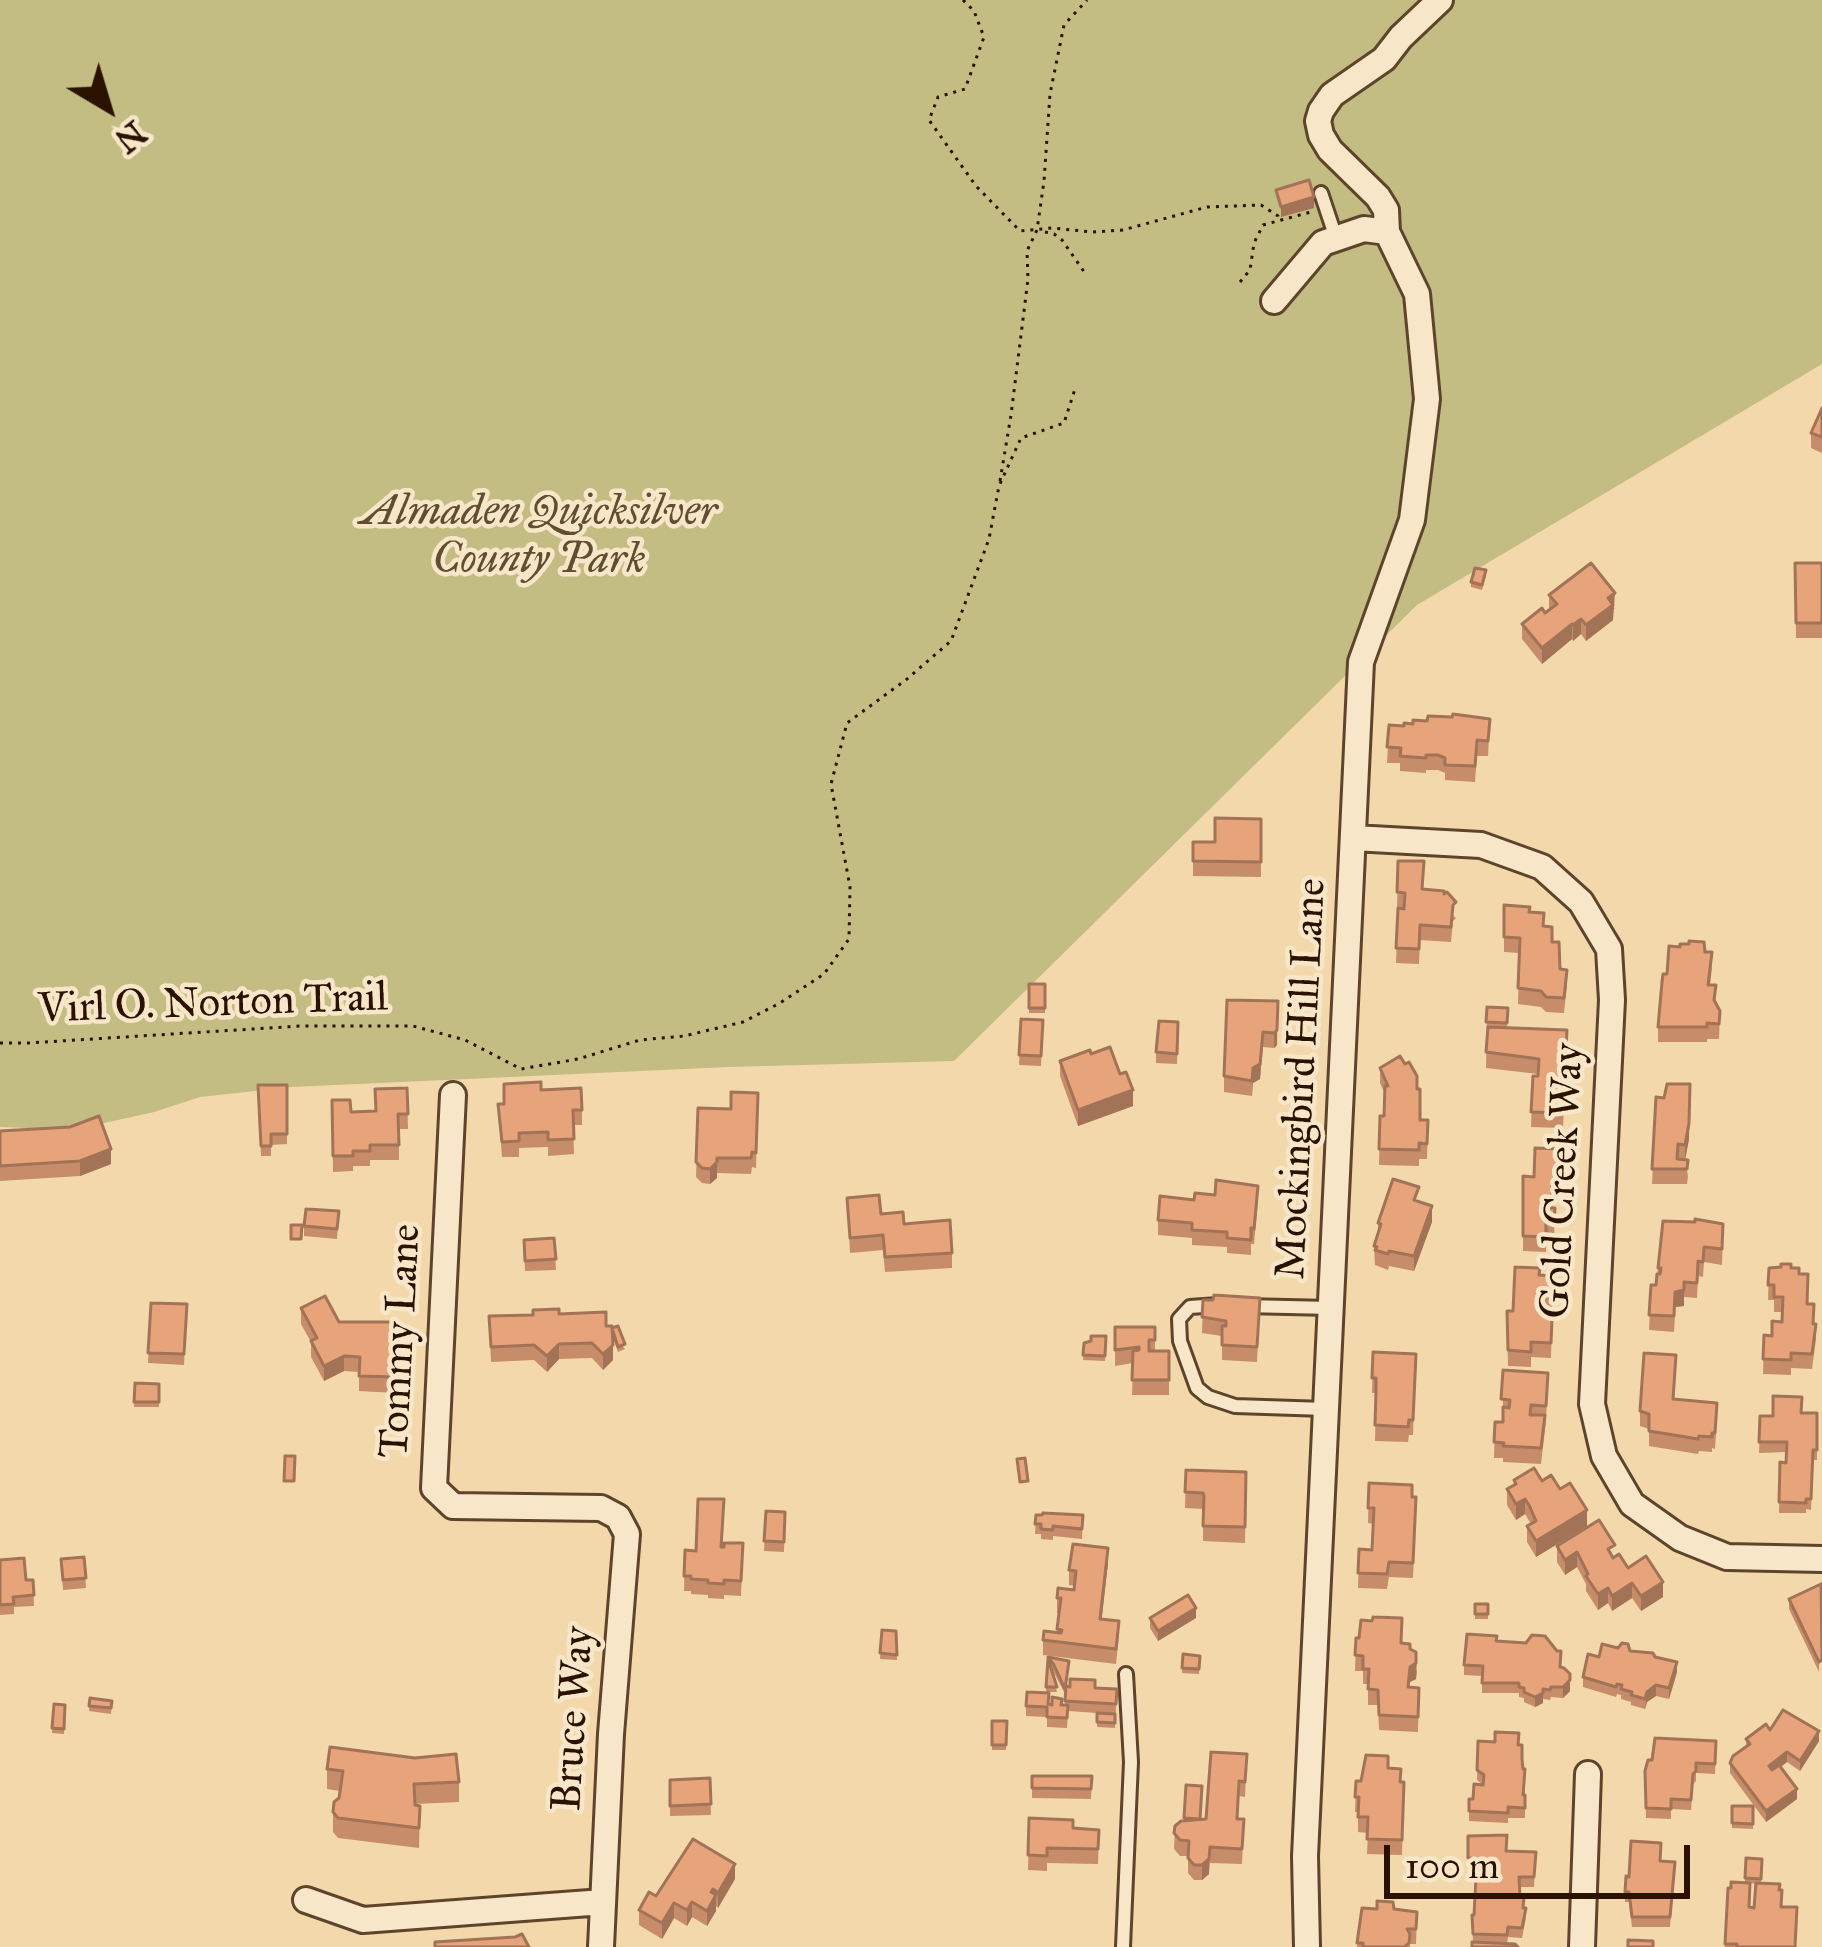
<!DOCTYPE html>
<style>
body{margin:0}
#map{position:relative;width:1822px;height:1947px;overflow:hidden;background:#f2d8ab;font-family:"IM FELL Great Primer",serif}
canvas{display:block}
.north{position:absolute;left:48px;top:48px;width:120px;height:120px;-webkit-text-stroke:9px #f7e6c8;paint-order:stroke;rotate:142deg;font-size:33px;font-weight:700;line-height:48px;text-align:center;color:#2b1200}
.north::after{content:'';display:block;margin:auto;width:42px;height:54px;background:#2b1200;clip-path:polygon(50% 0,100% 100%,50% 72%,0 100%)}
.scale{position:absolute;left:1384px;top:1845px;width:306px;height:54px;box-sizing:border-box;border:6px solid #2b1200;border-top:0;padding-left:15px;font-size:36px;line-height:42px;white-space:nowrap;color:#2b1200;-webkit-text-stroke:9px #f7e6c8;paint-order:stroke}
</style>
<div id="map">
<canvas width="1822" height="1947"></canvas>
<div class="north">N</div>
<div class="scale">100 m</div>
</div>
<script>
const ctx = document.querySelector('canvas').getContext('2d');
ctx.lineJoin = 'round';
function fillPath(path, color) {
  ctx.fillStyle = color;
  ctx.fill(path, 'evenodd');
}
function shape(rows) {
  const path = new Path2D();
  for (const r of rows) {
    path.moveTo(r[0], r[1]);
    for (let i = 2; i < r.length; i += 2) path.lineTo(r[i], r[i + 1]);
  }
  return path;
}
function stroke(path, color, width, dash) {
  ctx.strokeStyle = color;
  ctx.lineWidth = width;
  ctx.lineCap = dash ? 'butt' : 'round';
  ctx.setLineDash(dash || []);
  ctx.stroke(path);
}
function drawText(font, color, halo, rows, align = 'center') {
  ctx.font = font + ' "IM FELL Great Primer",serif';
  ctx.lineWidth = 9;
  ctx.setLineDash([]);
  ctx.textBaseline = 'middle';
  ctx.strokeStyle = halo;
  ctx.fillStyle = color;
  for (const [text, x, y, turn = 0] of rows) {
    ctx.save();
    ctx.translate(x, y);
    ctx.rotate((+turn || 0) * Math.PI / 180);
    ctx.textAlign = isNaN(turn) ? turn : align;
    if (halo) ctx.strokeText(text, 0, 0);
    ctx.fillText(text, 0, 0);
    ctx.restore();
  }
}
const green = shape([
 [0,0,1822,0,1822,364,1417,605,954,1061,728,1067,292,1087,200,1097,154,1112,91,1126,59,1129,0,1127]
]);
const path = shape([
 [963,0,974,11,984,37,965,89,938,97,929,120,976,186,1020,231,1052,228,1093,232,1123,230,1207,207,1261,205,1278,216,1279,222],
 [1045,232,1054,234,1062,240,1085,273],
 [1240,282,1250,270,1254,243,1263,225,1311,212],
 [1000,481,1011,415,1028,279,1027,251,1037,230,1044,181,1050,94,1064,25,1087,0],
 [0,1043,28,1043,301,1026,413,1026,465,1040,521,1069,578,1059,640,1040,684,1036,743,1022,780,1003,824,974,849,939,850,887,831,784,847,723,907,679,951,641,989,539,999,486,1021,438,1064,423,1075,389]
]);
const service = shape([
 [1321,193,1336,238],
 [1218,1305,1190,1307,1179,1319,1180,1341,1197,1388,1208,1397,1235,1406,1325,1409],
 [1244,1306,1331,1308],
 [1123,1947,1131,1762,1126,1674]
]);
const minor = shape([
 [1387,232,1386,210,1378,197,1330,150,1321,135,1318,121,1321,111,1332,95,1384,59,1401,37,1440,0],
 [1274,301,1323,243,1364,229,1387,232,1417,294,1427,399,1412,520,1361,662,1305,1856,1307,1947],
 [1353,838,1481,845,1542,867,1581,902,1609,949,1612,1000,1592,1404,1604,1456,1632,1504,1680,1538,1727,1557,1822,1559],
 [453,1095,434,1488,453,1506,601,1508,618,1517,627,1534,611,1734,601,1947],
 [306,1900,363,1920,603,1902],
 [1582,1947,1588,1774]
]);
const wall = shape([
 [1822,408,1822,453,1811,448,1811,433],
 [1795,563,1822,563,1822,638,1796,638],
 [1486,575,1482,590,1471,587,1471,582],
 [1549,595,1615,608,1613,610,1613,620,1586,641,1581,634,1573,641,1572,639,1542,664,1522,639,1522,624,1549,610],
 [1490,719,1488,756,1477,756,1475,782,1445,780,1445,773,1438,770,1426,770,1426,773,1400,771,1400,763,1387,763,1389,725,1404,726],
 [1261,819,1261,877,1193,876,1193,842,1215,842],
 [1398,861,1423,890,1456,918,1453,921,1451,942,1420,940,1419,964,1396,963,1398,908,1404,908,1397,908],
 [1504,905,1529,912,1544,926,1552,942,1560,969,1567,985,1564,1013,1546,1012,1541,1007,1518,1004,1519,953,1504,952],
 [1705,952,1712,968,1710,985,1720,1011,1719,1039,1707,1039,1707,1042,1658,1042,1658,1027,1667,974],
 [1029,984,1045,984,1045,1013,1029,1013],
 [1278,1001,1277,1045,1274,1048,1263,1047,1260,1079,1253,1083,1252,1096,1224,1092,1224,1076],
 [1487,1007,1508,1008,1507,1028,1567,1030,1563,1128,1531,1127,1533,1076,1538,1076,1538,1074,1486,1068],
 [1021,1019,1043,1020,1041,1066,1019,1065],
 [1178,1022,1177,1064,1156,1063,1156,1052],
 [1091,1054,1133,1106,1078,1126,1060,1076,1060,1061],
 [1380,1068,1417,1089,1420,1120,1428,1120,1427,1159,1419,1159,1419,1166,1379,1165,1380,1116,1384,1116,1385,1094,1380,1083],
 [258,1085,287,1085,287,1144,271,1145,271,1156,261,1156],
 [407,1088,408,1129,399,1129,399,1160,370,1160,370,1166,353,1166,353,1171,333,1172,332,1100,351,1112,375,1111],
 [541,1090,582,1110,582,1125,573,1125,574,1154,548,1156,548,1147,519,1148,519,1157,502,1157,498,1104,504,1104],
 [758,1093,756,1168,752,1167,751,1174,717,1173,717,1178,710,1184,702,1183,696,1177,698,1108,731,1109],
 [1656,1097,1689,1139,1685,1160,1688,1176,1687,1184,1652,1184],
 [0,1131,111,1164,80,1176,0,1181],
 [1523,1176,1559,1195,1552,1200,1552,1208,1555,1208,1554,1239,1546,1239,1546,1252,1523,1251],
 [847,1198,904,1224,952,1253,952,1268,885,1272,883,1250,850,1253],
 [1194,1200,1258,1201,1254,1244,1251,1244,1251,1255,1227,1253,1227,1247,1192,1245,1192,1238,1158,1235,1158,1220],
 [1419,1202,1432,1222,1414,1271,1389,1266,1388,1270,1375,1265,1374,1246,1378,1232,1378,1223],
 [339,1211,337,1239,304,1236,304,1226],
 [1663,1221,1723,1224,1722,1265,1704,1262,1703,1277,1698,1276,1697,1298,1684,1297,1684,1306,1675,1307,1674,1332,1649,1330,1651,1285,1656,1285],
 [554,1238,556,1270,525,1271,524,1240],
 [1769,1268,1791,1268,1799,1274,1814,1324,1816,1339,1812,1369,1791,1368,1791,1375,1763,1374,1764,1335,1772,1336,1782,1322,1782,1312,1774,1312,1774,1300,1768,1300],
 [1540,1275,1553,1276,1552,1312,1548,1312,1548,1318,1552,1319,1551,1358,1531,1357,1531,1367,1508,1366,1507,1311,1513,1311],
 [1260,1298,1257,1362,1222,1360,1222,1336,1202,1333,1203,1300],
 [151,1303,187,1304,184,1365,148,1363],
 [301,1308,339,1322,399,1322,396,1393,359,1391,359,1372,344,1371,324,1381,311,1357,311,1342,301,1324],
 [559,1314,606,1326,625,1349,618,1352,613,1338,613,1360,603,1370,592,1358,559,1359,547,1372,534,1360,491,1362,489,1316],
 [1155,1327,1155,1351,1169,1351,1169,1395,1132,1395,1133,1363,1115,1366,1115,1350],
 [1106,1336,1105,1361,1083,1360,1084,1343],
 [1373,1352,1416,1354,1413,1435,1409,1435,1408,1442,1375,1441,1376,1398,1376,1393,1372,1393],
 [1503,1370,1548,1373,1546,1421,1541,1464,1503,1462,1503,1458,1494,1458,1495,1422,1503,1422],
 [1676,1370,1674,1400,1717,1418,1715,1449,1712,1448,1712,1452,1699,1451,1698,1454,1649,1446,1649,1429,1640,1426,1640,1411],
 [135,1383,159,1384,159,1407,134,1407],
 [1802,1413,1817,1413,1817,1460,1813,1460,1811,1510,1806,1509,1806,1513,1779,1513,1780,1462,1786,1463,1787,1452,1759,1453,1760,1416],
 [1186,1470,1246,1472,1245,1543,1203,1541,1203,1509,1185,1508],
 [1514,1480,1542,1481,1560,1489,1587,1526,1536,1557,1527,1542,1527,1526,1531,1524,1525,1514,1516,1520,1507,1505,1507,1489,1514,1485],
 [1369,1483,1412,1497,1416,1512,1413,1578,1389,1577,1387,1589,1358,1588,1359,1549,1372,1550,1374,1524,1368,1523],
 [766,1511,785,1512,784,1552,764,1551],
 [724,1514,722,1547,743,1543,741,1596,724,1595,724,1599,708,1598,708,1595,691,1594,691,1591,684,1591,685,1550,696,1551],
 [1036,1515,1083,1515,1082,1539,1053,1536,1053,1540,1041,1539,1041,1534,1035,1534],
 [1557,1546,1615,1557,1663,1597,1641,1611,1632,1598,1612,1611,1608,1603,1598,1610,1586,1591,1586,1584,1577,1567,1565,1575,1557,1562],
 [84,1557,86,1588,63,1590,61,1559],
 [0,1560,26,1580,33,1580,34,1606,14,1607,14,1614,0,1615],
 [1108,1563,1101,1619,1119,1636,1116,1664,1043,1655,1043,1640,1057,1633,1059,1613,1057,1613,1057,1598,1074,1590,1075,1586,1069,1585,1069,1570],
 [1821,1584,1819,1672,1789,1609,1789,1599],
 [1475,1604,1488,1604,1488,1619,1475,1619],
 [1150,1618,1196,1618,1158,1641,1150,1628],
 [882,1630,896,1631,897,1660,880,1659],
 [1356,1638,1402,1643,1410,1649,1417,1672,1416,1679,1410,1682,1409,1687,1419,1688,1418,1732,1379,1730,1378,1705,1368,1705,1368,1684,1363,1684,1363,1671,1355,1671],
 [1496,1641,1526,1643,1561,1668,1570,1691,1563,1698,1551,1697,1550,1700,1543,1699,1543,1703,1535,1707,1524,1702,1524,1698,1519,1697,1519,1693,1482,1693,1482,1676,1464,1675,1464,1665],
 [1630,1651,1655,1657,1677,1672,1669,1699,1656,1696,1647,1702,1645,1709,1631,1705,1631,1702,1621,1699,1621,1695,1617,1694,1616,1697,1583,1687,1583,1677],
 [1183,1654,1200,1656,1199,1674,1182,1673],
 [1048,1657,1069,1661,1066,1686,1117,1689,1115,1728,1097,1727,1097,1713,1068,1711,1067,1728,1047,1727,1047,1717,1026,1716,1026,1706,1048,1703,1065,1705,1066,1691,1065,1694,1050,1665,1057,1692,1046,1692],
 [90,1698,112,1701,111,1714,89,1711],
 [54,1704,65,1705,64,1734,52,1733],
 [992,1721,1007,1721,1006,1750,992,1750],
 [1770,1730,1819,1741,1800,1771,1787,1762,1781,1767,1797,1799,1766,1822,1730,1773,1730,1763,1746,1746,1746,1739],
 [1478,1741,1519,1745,1525,1780,1525,1818,1508,1818,1508,1823,1469,1821,1469,1799,1473,1799,1483,1785,1477,1780],
 [1716,1741,1715,1774,1696,1773,1696,1781,1693,1784,1691,1810,1671,1809,1671,1819,1646,1818,1645,1771,1652,1760],
 [1247,1754,1245,1797,1239,1796,1238,1819,1244,1819,1242,1864,1210,1863,1209,1874,1202,1880,1194,1880,1188,1873,1188,1856,1180,1856,1174,1849,1175,1826,1184,1820,1186,1785,1201,1820,1206,1819],
 [1388,1768,1401,1782,1404,1782,1402,1855,1367,1854,1368,1833,1358,1832,1358,1812,1355,1812,1356,1781,1361,1781],
 [327,1769,459,1782,459,1802,415,1804,420,1806,419,1848,338,1838,333,1832,333,1812,340,1791,327,1789],
 [1032,1776,1092,1776,1091,1799,1032,1798],
 [710,1778,711,1815,670,1816,670,1780],
 [1732,1806,1753,1806,1753,1829,1732,1828],
 [1029,1818,1073,1828,1099,1830,1098,1864,1047,1863,1047,1871,1028,1870],
 [1468,1836,1507,1851,1536,1852,1534,1887,1519,1887,1526,1918,1522,1938,1508,1937,1507,1944,1473,1942,1472,1915,1474,1915,1476,1869,1468,1869],
 [1746,1858,1762,1859,1761,1883,1782,1907,1796,1947,1725,1947,1728,1888,1745,1882],
 [1750,1883,1756,1884,1754,1908,1750,1907],
 [1660,1861,1675,1872,1670,1927,1632,1927,1629,1902,1625,1902,1625,1892,1629,1877],
 [735,1879,718,1908,716,1906,716,1911,707,1926,692,1917,687,1926,674,1918,662,1939,639,1925,639,1910,656,1896],
 [1362,1908,1417,1912,1416,1944,1410,1944,1410,1947,1357,1947]
]);
const shadedWall = shape([
 [1314,197,1314,208,1281,217,1281,207],
 [1615,593,1613,620,1586,641,1586,625,1608,598],
 [1581,619,1581,634,1573,641,1573,625],
 [1572,624,1572,639,1542,664,1542,648],
 [1277,1030,1277,1045,1274,1048,1274,1033],
 [1263,1032,1260,1079,1253,1083,1252,1096,1253,1068],
 [1690,1084,1689,1139,1685,1160,1685,1145],
 [1133,1090,1133,1106,1078,1126,1078,1110],
 [111,1149,111,1164,80,1176,80,1161],
 [1560,1149,1559,1195,1552,1200,1552,1185],
 [717,1162,717,1178,710,1184,710,1169],
 [1432,1206,1432,1222,1414,1271,1414,1256],
 [1684,1290,1684,1306,1675,1307,1674,1332,1675,1292],
 [559,1344,559,1359,547,1372,547,1356],
 [613,1345,613,1360,603,1370,603,1354],
 [344,1356,344,1371,324,1381,324,1366],
 [1525,1499,1525,1514,1516,1520,1516,1504],
 [1587,1510,1587,1526,1536,1557,1536,1541],
 [1108,1548,1108,1563,1100,1634,1100,1619],
 [1577,1552,1577,1567,1565,1575,1565,1560],
 [1663,1582,1663,1597,1641,1611,1641,1596],
 [1632,1583,1632,1598,1612,1611,1612,1596],
 [1608,1588,1608,1603,1598,1610,1598,1594],
 [1196,1608,1196,1618,1158,1641,1158,1631],
 [1417,1657,1416,1679,1410,1682,1410,1667],
 [1677,1662,1677,1672,1669,1699,1669,1688],
 [1570,1680,1570,1691,1563,1698,1563,1687],
 [1656,1685,1656,1696,1647,1702,1645,1709,1647,1692],
 [1543,1693,1543,1703,1535,1707,1535,1697],
 [1819,1731,1819,1741,1800,1771,1800,1761],
 [1787,1752,1787,1762,1769,1776,1769,1766],
 [1797,1789,1797,1799,1766,1822,1766,1811],
 [1209,1859,1209,1874,1202,1880,1202,1865],
 [735,1864,735,1879,718,1908,718,1893],
 [713,1889,713,1901,716,1895,716,1911,707,1926,707,1911],
 [692,1902,692,1917,687,1926,687,1910],
 [674,1903,674,1918,662,1939,662,1923]
]);
const building = shape([
 [1309,180,1314,197,1281,207,1276,190,1309,180],
 [1822,408,1822,437,1811,433,1822,408],
 [1591,563,1615,593,1608,598,1613,605,1586,625,1581,619,1573,625,1572,624,1542,648,1522,624,1542,608,1545,613,1557,604,1549,595,1591,563],
 [1795,563,1822,563,1822,623,1796,623,1795,563],
 [1475,568,1486,570,1482,585,1471,582,1475,568],
 [1453,714,1490,719,1488,741,1477,740,1475,766,1445,765,1445,758,1438,755,1426,755,1426,758,1400,756,1401,748,1387,747,1389,725,1404,726,1404,723,1413,724,1413,720,1427,721,1428,716,1452,717,1453,714],
 [1215,818,1261,819,1261,862,1193,861,1193,842,1215,842,1215,818],
 [1398,861,1424,861,1422,889,1444,891,1444,894,1447,892,1456,902,1453,905,1451,927,1420,925,1419,949,1396,948,1398,908,1404,909,1405,893,1397,892,1398,861],
 [1504,905,1530,907,1529,912,1544,913,1543,926,1552,927,1552,942,1559,942,1560,969,1567,970,1564,998,1546,997,1541,991,1518,988,1520,938,1504,937,1504,905],
 [1689,941,1704,942,1705,952,1712,952,1708,985,1716,985,1714,1000,1720,1011,1719,1024,1707,1023,1707,1027,1658,1027,1662,982,1663,974,1667,974,1669,946,1680,947,1680,944,1689,944,1689,941],
 [1029,984,1045,984,1045,1008,1029,1008,1029,984],
 [1227,1000,1278,1001,1277,1030,1274,1033,1263,1032,1260,1064,1253,1068,1252,1081,1224,1076,1227,1000],
 [1487,1007,1508,1008,1507,1023,1486,1022,1487,1007],
 [1021,1019,1043,1020,1041,1056,1019,1055,1021,1019],
 [1159,1021,1178,1022,1177,1054,1156,1052,1159,1021],
 [1488,1027,1567,1030,1563,1113,1531,1112,1533,1076,1538,1076,1539,1059,1486,1052,1488,1027],
 [1110,1047,1120,1074,1126,1072,1133,1090,1078,1110,1060,1061,1090,1050,1091,1054,1110,1047],
 [1400,1056,1405,1064,1409,1062,1417,1076,1417,1089,1420,1089,1420,1120,1428,1120,1427,1144,1419,1143,1419,1150,1379,1149,1380,1116,1384,1116,1385,1086,1388,1086,1380,1068,1400,1056],
 [541,1082,541,1090,581,1088,582,1110,573,1110,574,1139,548,1140,548,1132,519,1133,519,1141,502,1142,498,1104,504,1104,504,1084,541,1082],
 [1667,1084,1690,1084,1689,1123,1685,1145,1678,1144,1677,1159,1688,1160,1687,1169,1652,1169,1656,1097,1664,1098,1667,1084],
 [258,1085,287,1085,287,1134,271,1134,271,1146,261,1146,258,1085],
 [407,1088,408,1114,398,1114,399,1145,370,1145,370,1151,353,1151,353,1156,333,1156,332,1100,350,1100,351,1112,376,1111,375,1089,407,1088],
 [731,1092,758,1093,756,1153,752,1152,751,1158,717,1158,717,1162,710,1169,702,1168,696,1162,698,1108,731,1109,731,1092],
 [99,1116,111,1149,80,1161,0,1166,0,1131,70,1127,99,1116],
 [1535,1148,1560,1149,1559,1180,1552,1185,1551,1208,1555,1208,1554,1224,1546,1224,1546,1237,1523,1236,1523,1176,1534,1177,1535,1148],
 [1393,1179,1419,1187,1414,1200,1432,1206,1414,1256,1389,1251,1388,1254,1375,1250,1377,1247,1374,1246,1381,1224,1378,1223,1393,1179],
 [1216,1180,1258,1186,1254,1229,1251,1228,1251,1240,1227,1238,1227,1232,1192,1230,1192,1223,1158,1220,1160,1196,1194,1200,1195,1193,1215,1195,1216,1180],
 [879,1195,881,1214,903,1212,904,1224,950,1220,952,1253,885,1257,883,1235,850,1238,847,1198,879,1195],
 [306,1209,339,1211,337,1229,304,1226,306,1209],
 [1695,1219,1723,1224,1722,1249,1704,1247,1703,1262,1698,1261,1697,1283,1684,1282,1684,1290,1675,1292,1674,1316,1649,1315,1651,1285,1656,1285,1657,1274,1660,1274,1661,1268,1658,1268,1663,1221,1695,1222,1695,1219],
 [291,1225,302,1225,301,1239,291,1239,291,1225],
 [554,1238,556,1259,525,1261,524,1240,554,1238],
 [1781,1264,1791,1264,1791,1268,1799,1268,1799,1274,1808,1274,1807,1304,1814,1304,1813,1324,1816,1324,1812,1354,1791,1353,1791,1360,1763,1359,1764,1335,1772,1336,1772,1321,1782,1322,1783,1297,1774,1297,1774,1285,1768,1285,1769,1268,1781,1267,1781,1264],
 [1515,1267,1540,1268,1539,1275,1553,1276,1552,1297,1542,1297,1542,1309,1548,1309,1547,1318,1552,1319,1551,1343,1531,1342,1531,1352,1508,1350,1507,1311,1513,1311,1515,1267],
 [1214,1295,1260,1298,1257,1347,1222,1345,1222,1326,1226,1326,1226,1321,1202,1317,1203,1300,1213,1300,1214,1295],
 [325,1296,339,1322,399,1322,396,1377,359,1376,360,1357,344,1356,324,1366,311,1341,317,1338,301,1308,325,1296],
 [151,1303,187,1304,184,1354,148,1353,151,1303],
 [559,1309,559,1314,606,1312,606,1326,612,1326,613,1345,603,1354,592,1343,559,1344,547,1356,534,1345,491,1347,489,1316,533,1315,533,1310,559,1309],
 [618,1326,625,1344,618,1347,612,1328,618,1326],
 [1115,1327,1155,1327,1155,1340,1149,1340,1149,1351,1169,1351,1169,1380,1132,1380,1133,1351,1139,1350,1139,1347,1115,1350,1115,1327],
 [1091,1336,1106,1336,1105,1356,1083,1355,1084,1343,1091,1341,1091,1336],
 [1373,1352,1416,1354,1413,1420,1409,1420,1408,1427,1375,1425,1376,1391,1376,1378,1372,1378,1373,1352],
 [1644,1353,1676,1355,1673,1399,1717,1403,1715,1433,1712,1433,1712,1437,1699,1436,1698,1439,1649,1431,1649,1414,1640,1411,1644,1353],
 [1503,1370,1548,1373,1546,1406,1531,1405,1530,1415,1545,1415,1541,1448,1503,1446,1504,1443,1494,1442,1495,1422,1503,1422,1503,1407,1509,1408,1510,1400,1501,1399,1503,1370],
 [135,1383,159,1384,159,1402,134,1402,135,1383],
 [1773,1396,1802,1397,1801,1413,1817,1413,1817,1450,1813,1450,1811,1499,1806,1499,1806,1503,1779,1502,1780,1462,1786,1463,1787,1442,1759,1442,1760,1416,1773,1416,1773,1396],
 [285,1456,295,1456,294,1481,284,1481,285,1456],
 [1025,1458,1028,1481,1020,1482,1017,1459,1025,1458],
 [1534,1468,1542,1481,1551,1475,1560,1489,1570,1483,1587,1510,1536,1541,1527,1526,1536,1521,1529,1505,1525,1499,1516,1504,1507,1489,1516,1484,1514,1480,1534,1468],
 [1186,1470,1246,1472,1245,1527,1203,1526,1204,1496,1203,1493,1185,1492,1186,1470],
 [1369,1483,1412,1485,1412,1497,1416,1497,1413,1563,1389,1562,1387,1574,1358,1573,1359,1549,1372,1550,1374,1508,1368,1508,1369,1483],
 [698,1499,724,1499,721,1547,724,1547,724,1543,743,1543,741,1581,724,1580,724,1584,708,1583,708,1580,691,1579,691,1576,684,1576,685,1550,696,1551,698,1499],
 [766,1511,785,1512,784,1542,764,1541,766,1511],
 [1043,1513,1083,1515,1082,1529,1053,1526,1053,1530,1041,1529,1041,1524,1035,1524,1036,1515,1042,1515,1043,1513],
 [1599,1520,1615,1545,1608,1549,1613,1558,1619,1554,1628,1568,1646,1556,1663,1582,1641,1596,1632,1583,1612,1596,1608,1588,1598,1594,1586,1576,1588,1574,1577,1552,1565,1560,1557,1546,1599,1520],
 [1073,1544,1108,1548,1100,1619,1119,1621,1116,1649,1043,1640,1044,1631,1061,1633,1062,1630,1057,1629,1061,1598,1057,1598,1058,1588,1074,1590,1076,1571,1069,1570,1073,1544],
 [84,1557,86,1578,63,1580,61,1559,84,1557],
 [24,1558,26,1580,33,1580,34,1595,13,1597,14,1604,0,1605,0,1560,24,1558],
 [1821,1584,1822,1660,1819,1662,1789,1599,1821,1584],
 [1188,1595,1196,1608,1158,1631,1150,1618,1188,1595],
 [1475,1604,1488,1604,1488,1614,1475,1614,1475,1604],
 [1373,1617,1402,1618,1401,1643,1410,1644,1410,1649,1416,1652,1416,1663,1410,1667,1408,1687,1419,1688,1418,1717,1379,1715,1378,1690,1368,1689,1369,1669,1363,1669,1363,1656,1355,1655,1356,1638,1359,1638,1361,1620,1372,1621,1373,1617],
 [882,1630,896,1631,897,1655,880,1653,882,1630],
 [1467,1634,1497,1636,1496,1641,1526,1643,1532,1635,1545,1636,1557,1651,1561,1651,1560,1667,1564,1668,1570,1674,1570,1680,1563,1687,1551,1687,1550,1690,1543,1689,1543,1693,1535,1697,1524,1692,1524,1688,1519,1687,1519,1683,1482,1683,1483,1666,1464,1665,1467,1634],
 [1622,1643,1628,1644,1630,1651,1653,1653,1655,1657,1677,1662,1669,1688,1656,1685,1647,1692,1645,1699,1631,1695,1632,1692,1621,1689,1622,1685,1617,1684,1616,1687,1583,1677,1588,1654,1599,1657,1602,1644,1618,1648,1622,1643],
 [1183,1654,1200,1656,1199,1669,1182,1668,1183,1654],
 [1048,1657,1069,1661,1065,1689,1054,1665,1048,1657],
 [1048,1659,1057,1687,1046,1687,1048,1659],
 [1070,1679,1095,1680,1095,1688,1117,1689,1116,1704,1065,1701,1066,1686,1070,1687,1070,1679],
 [1027,1692,1049,1693,1048,1704,1052,1705,1052,1697,1062,1699,1061,1705,1068,1705,1067,1718,1047,1717,1047,1707,1026,1706,1027,1692],
 [90,1698,112,1701,111,1708,89,1706,90,1698],
 [54,1704,65,1705,64,1729,52,1728,54,1704],
 [1783,1710,1819,1731,1800,1761,1787,1752,1769,1766,1772,1770,1779,1765,1797,1789,1766,1811,1730,1763,1733,1756,1750,1744,1746,1739,1766,1724,1770,1730,1783,1710],
 [1097,1713,1115,1714,1115,1723,1097,1722,1097,1713],
 [992,1721,1007,1721,1006,1745,992,1745,992,1721],
 [1495,1732,1519,1733,1518,1745,1522,1745,1522,1759,1523,1769,1525,1769,1523,1795,1525,1795,1525,1808,1508,1807,1508,1813,1469,1811,1469,1799,1473,1799,1474,1784,1483,1785,1484,1775,1477,1770,1478,1741,1495,1742,1495,1732],
 [1655,1738,1716,1741,1715,1764,1696,1763,1696,1771,1693,1774,1691,1800,1671,1799,1671,1809,1646,1808,1645,1771,1648,1760,1652,1760,1655,1738],
 [330,1747,415,1758,456,1754,459,1782,414,1784,415,1805,420,1806,419,1828,338,1818,333,1812,334,1802,339,1798,343,1771,327,1769,330,1747],
 [1211,1752,1247,1754,1245,1782,1239,1781,1237,1819,1244,1819,1242,1849,1210,1847,1209,1859,1202,1865,1194,1865,1188,1858,1189,1841,1180,1840,1174,1833,1175,1826,1181,1821,1206,1819,1211,1752],
 [1366,1755,1388,1756,1388,1768,1401,1769,1400,1782,1404,1782,1402,1840,1367,1839,1368,1817,1358,1817,1359,1797,1355,1797,1356,1781,1361,1781,1366,1755],
 [1032,1776,1092,1776,1091,1789,1032,1788,1032,1776],
 [710,1778,711,1804,670,1806,670,1780,710,1778],
 [1186,1785,1202,1786,1200,1819,1184,1818,1186,1785],
 [1732,1806,1753,1806,1753,1824,1732,1823,1732,1806],
 [1029,1818,1073,1820,1073,1828,1099,1830,1098,1849,1047,1848,1047,1856,1028,1855,1029,1818],
 [1507,1835,1506,1851,1536,1852,1534,1877,1519,1877,1520,1897,1524,1897,1523,1908,1526,1908,1522,1928,1508,1927,1507,1935,1473,1934,1472,1915,1474,1915,1477,1859,1468,1858,1468,1836,1507,1835],
 [693,1839,735,1864,718,1893,713,1889,711,1892,716,1895,707,1911,692,1902,687,1910,674,1903,662,1923,639,1910,649,1892,656,1896,693,1839],
 [1631,1841,1661,1843,1660,1861,1675,1862,1670,1917,1632,1917,1629,1892,1625,1892,1626,1876,1629,1877,1631,1841],
 [1746,1858,1762,1859,1761,1879,1745,1878,1746,1858],
 [1731,1882,1750,1883,1749,1907,1754,1908,1756,1883,1780,1884,1779,1890,1782,1890,1781,1907,1797,1907,1795,1947,1737,1947,1737,1944,1725,1944,1728,1888,1731,1888,1731,1882],
 [1377,1901,1393,1902,1394,1909,1417,1912,1416,1929,1407,1929,1410,1934,1409,1943,1404,1947,1363,1947,1363,1943,1357,1943,1362,1908,1377,1909,1377,1901],
 [522,1934,529,1947,435,1947,435,1942,515,1937,522,1934],
 [1628,1940,1653,1941,1653,1947,1628,1947,1628,1940],
 [1472,1942,1515,1944,1518,1947,1472,1947,1472,1942]
]);
const parkNames = [
 ["Almaden Quicksilver",539,514],
 ["County Park",539,562]
];
const streetNames = [
 ["Virl O. Norton Trail",213,1005,-2],
 ["Mockingbird Hill Lane",1303,1079,-87],
 ["Gold Creek Way",1564,1181,-87],
 ["Tommy Lane",402,1341,-87],
 ["Bruce Way",575,1719,-86]
];
fillPath(green, '#c3bc83');
stroke(service, '#5d442b', 18);
stroke(minor, '#5d442b', 30);
stroke(path, '#2b1200', 3, [3, 6]);
stroke(service, '#f7e6c8', 12);
stroke(minor, '#f7e6c8', 24);
fillPath(wall, '#c78d6a');
fillPath(shadedWall, '#a27356');
fillPath(building, '#e7a47b');
stroke(building, '#a27356', 3);
drawText('italic 42px', '#604e2e', '#f7e6c8', parkNames);
drawText('42px', '#2b1200', '#f7e6c8', streetNames);
</script>
